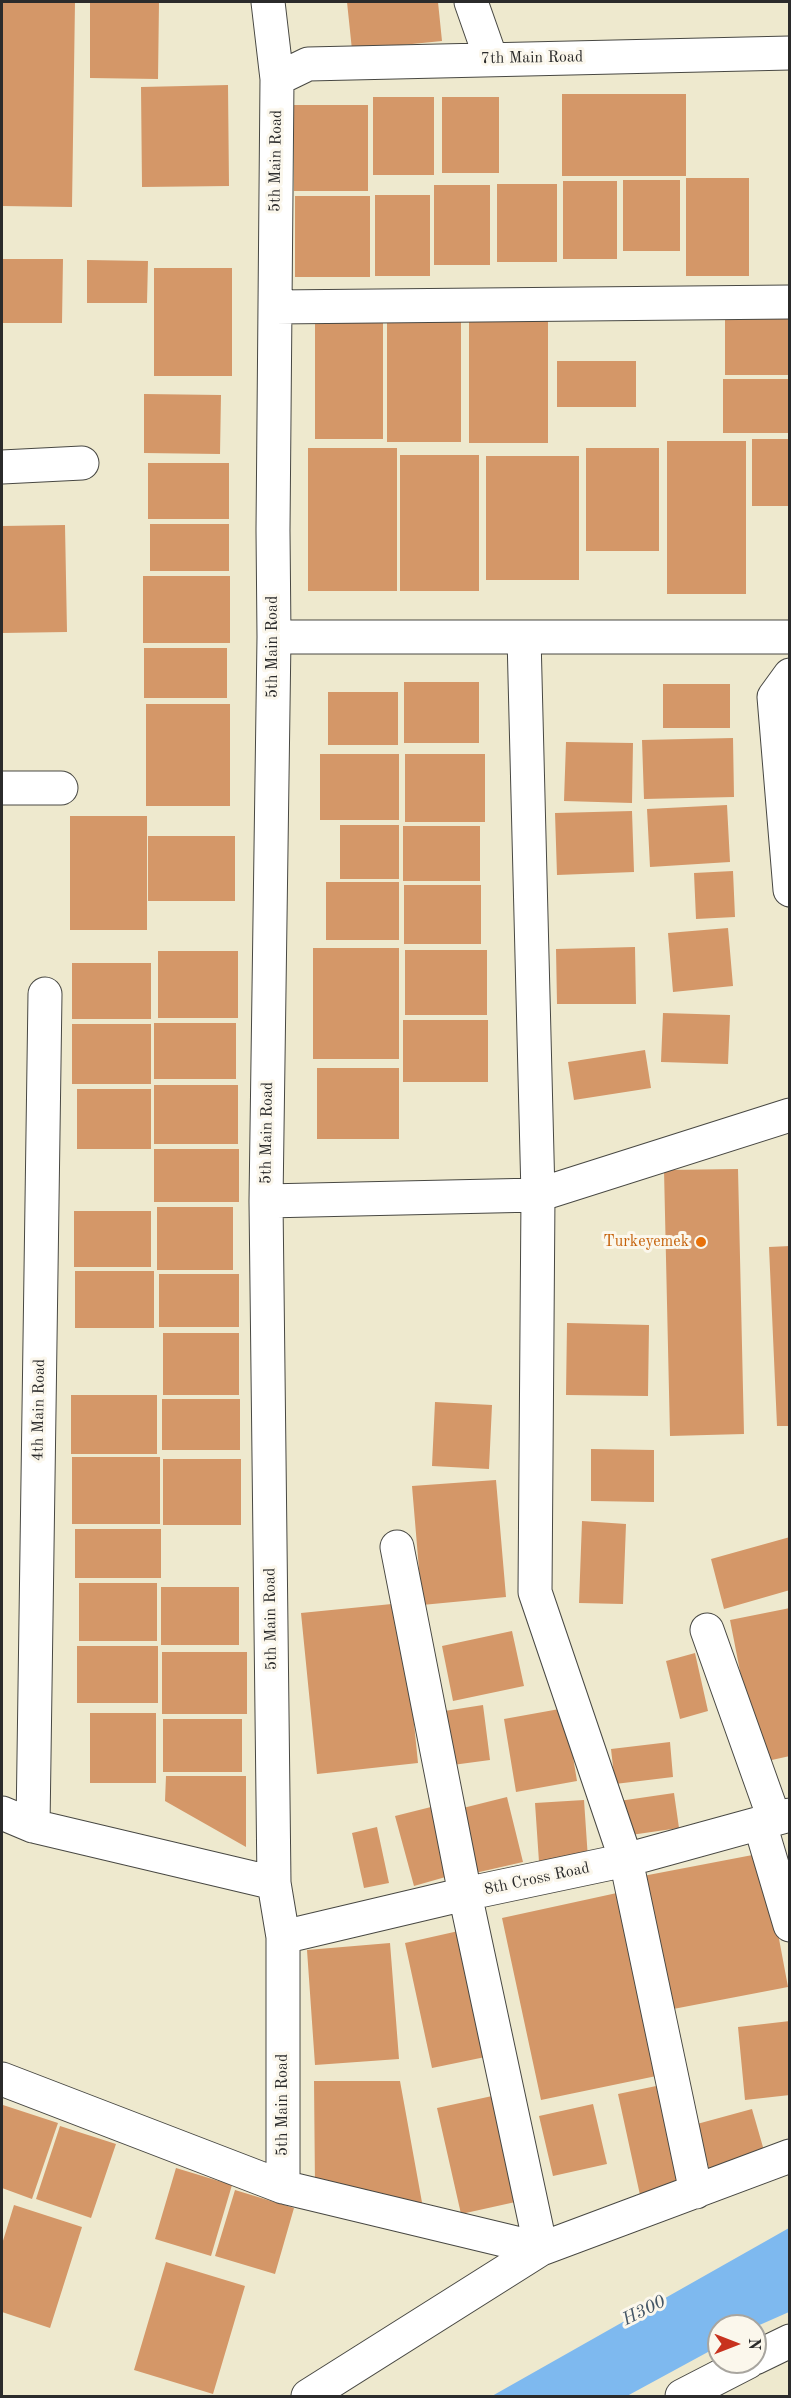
<!DOCTYPE html>
<style>
body{margin:0}
#map{position:relative;width:791px;height:2398px;overflow:hidden;background:#eee9ce;font-family:"Old Standard TT",serif}
canvas{display:block}
.frame{position:absolute;inset:0;border:3px solid #2b2b2b;pointer-events:none}
.north{position:absolute;left:707px;top:2314px;width:60px;height:60px;box-sizing:border-box;background:#fbf7ec;border:2px solid #a8a59f;border-radius:50%;rotate:90deg;font-size:16px;font-weight:700;line-height:24px;text-align:center;color:#2b2b2b}
.north::after{content:'';display:block;margin:auto;width:21px;height:27px;background:#c8321e;clip-path:polygon(50% 0,100% 100%,50% 72%,0 100%)}
</style>
<div id="map">
<canvas width="791" height="2398"></canvas>
<div class="frame"></div>
<div class="north">N</div>
</div>
<script>
const ctx = document.querySelector('canvas').getContext('2d');
ctx.lineJoin = 'round';
function fillPath(path, color) {
  ctx.fillStyle = color;
  ctx.fill(path, 'evenodd');
}
function shape(rows) {
  const path = new Path2D();
  for (const r of rows) {
    path.moveTo(r[0], r[1]);
    for (let i = 2; i < r.length; i += 2) path.lineTo(r[i], r[i + 1]);
  }
  return path;
}
function stroke(path, color, width, dash) {
  ctx.strokeStyle = color;
  ctx.lineWidth = width;
  ctx.lineCap = dash ? 'butt' : 'round';
  ctx.setLineDash(dash || []);
  ctx.stroke(path);
}
function drawText(font, color, halo, rows, align = 'center') {
  ctx.font = font + ' "Old Standard TT",serif';
  ctx.lineWidth = 6;
  ctx.setLineDash([]);
  ctx.textBaseline = 'middle';
  ctx.strokeStyle = halo;
  ctx.fillStyle = color;
  for (const [text, x, y, turn = 0] of rows) {
    ctx.save();
    ctx.translate(x, y);
    ctx.rotate((+turn || 0) * Math.PI / 180);
    ctx.textAlign = isNaN(turn) ? turn : align;
    if (halo) ctx.strokeText(text, 0, 0);
    ctx.fillText(text, 0, 0);
    ctx.restore();
  }
}
const water = shape([
 [789,2228,789,2312,755,2327,719,2326,719,2346,627,2396,492,2396]
]);
const building = shape([
 [2,2,75,2,72,207,2,206],
 [90,2,159,2,158,79,90,78],
 [347,2,438,2,442,41,352,50],
 [228,85,229,186,142,187,141,87],
 [562,94,686,94,686,176,562,176],
 [373,97,434,97,434,175,373,175],
 [442,97,499,97,499,173,442,173],
 [294,105,368,105,368,191,294,191],
 [686,178,749,178,749,276,686,276],
 [623,180,680,180,680,251,623,251],
 [563,181,617,181,617,259,563,259],
 [497,184,557,184,557,262,497,262],
 [434,185,490,185,490,265,434,265],
 [375,195,430,195,430,276,375,276],
 [295,196,370,196,370,277,295,277],
 [2,259,63,259,62,323,2,323],
 [87,260,148,261,147,303,87,303],
 [154,268,232,268,232,376,154,376],
 [315,314,383,314,383,439,315,439],
 [387,316,461,316,461,442,387,442],
 [725,317,790,317,790,375,725,375],
 [469,319,548,319,548,443,469,443],
 [557,361,636,361,636,407,557,407],
 [723,379,790,379,790,433,723,433],
 [144,394,221,395,220,454,144,453],
 [752,439,790,439,790,506,752,506],
 [667,441,746,441,746,594,667,594],
 [308,448,397,448,397,591,308,591],
 [586,448,659,448,659,551,586,551],
 [400,455,479,455,479,591,400,591],
 [486,456,579,456,579,580,486,580],
 [148,463,229,463,229,519,148,519],
 [150,524,229,524,229,571,150,571],
 [65,525,67,632,2,633,2,526],
 [143,576,230,576,230,643,143,643],
 [144,648,227,648,227,698,144,698],
 [404,682,479,682,479,743,404,743],
 [663,684,730,684,730,728,663,728],
 [328,692,398,692,398,745,328,745],
 [146,704,230,704,230,806,146,806],
 [733,738,734,797,644,799,642,740],
 [566,742,633,743,632,803,564,801],
 [320,754,399,754,399,820,320,820],
 [405,754,485,754,485,822,405,822],
 [727,805,730,862,650,867,647,809],
 [632,811,634,872,557,875,555,813],
 [70,816,147,816,147,930,70,930],
 [340,825,399,825,399,879,340,879],
 [403,826,480,826,480,881,403,881],
 [148,836,235,836,235,901,148,901],
 [733,871,735,917,696,919,694,873],
 [326,882,399,882,399,940,326,940],
 [404,885,481,885,481,944,404,944],
 [728,928,733,986,673,992,668,933],
 [635,947,636,1004,557,1004,556,949],
 [313,948,399,948,399,1059,313,1059],
 [405,950,487,950,487,1015,405,1015],
 [158,951,238,951,238,1018,158,1018],
 [72,963,151,963,151,1019,72,1019],
 [663,1013,730,1015,728,1064,661,1062],
 [403,1020,488,1020,488,1082,403,1082],
 [154,1023,236,1023,236,1079,154,1079],
 [72,1024,151,1024,151,1084,72,1084],
 [645,1050,651,1088,574,1100,568,1062],
 [317,1068,399,1068,399,1139,317,1139],
 [154,1085,238,1085,238,1144,154,1144],
 [77,1089,151,1089,151,1149,77,1149],
 [154,1149,239,1149,239,1202,154,1202],
 [738,1169,744,1434,670,1436,664,1170],
 [157,1207,233,1207,233,1270,157,1270],
 [74,1211,151,1211,151,1267,74,1267],
 [790,1246,790,1426,777,1426,769,1247],
 [75,1271,154,1271,154,1328,75,1328],
 [159,1274,239,1274,239,1327,159,1327],
 [567,1323,649,1325,648,1396,566,1395],
 [163,1333,239,1333,239,1395,163,1395],
 [71,1395,157,1395,157,1454,71,1454],
 [162,1399,240,1399,240,1450,162,1450],
 [435,1402,492,1405,489,1469,432,1466],
 [591,1449,654,1450,654,1502,591,1501],
 [72,1457,160,1457,160,1524,72,1524],
 [163,1459,241,1459,241,1525,163,1525],
 [496,1480,506,1597,422,1605,412,1486],
 [582,1521,626,1524,623,1604,579,1603],
 [75,1529,161,1529,161,1578,75,1578],
 [790,1537,790,1590,724,1609,711,1559],
 [79,1583,157,1583,157,1641,79,1641],
 [161,1587,239,1587,239,1645,161,1645],
 [402,1603,418,1763,317,1774,301,1613],
 [790,1608,790,1756,758,1763,730,1620],
 [512,1631,524,1686,453,1701,442,1646],
 [77,1646,158,1646,158,1703,77,1703],
 [162,1652,247,1652,247,1714,162,1714],
 [695,1653,708,1711,680,1719,666,1661],
 [483,1705,490,1760,445,1766,438,1712],
 [565,1708,577,1781,516,1792,504,1719],
 [90,1713,156,1713,156,1783,90,1783],
 [163,1719,242,1719,242,1772,163,1772],
 [670,1742,673,1777,615,1784,611,1749],
 [166,1776,246,1776,246,1847,165,1801],
 [674,1793,679,1828,624,1836,619,1801],
 [507,1797,523,1862,475,1873,459,1809],
 [584,1800,588,1859,539,1862,535,1803],
 [431,1807,449,1876,414,1886,395,1816],
 [377,1827,389,1883,364,1888,352,1833],
 [763,1853,788,1987,668,2010,643,1876],
 [626,1891,666,2074,541,2100,502,1918],
 [463,1930,490,2056,432,2068,405,1943],
 [390,1943,399,2059,315,2065,307,1950],
 [790,2021,790,2095,745,2100,738,2027],
 [314,2081,400,2081,423,2208,315,2187],
 [661,2085,683,2185,640,2195,618,2094],
 [506,2093,529,2199,461,2214,437,2108],
 [593,2104,607,2164,553,2176,539,2116],
 [3,2105,58,2123,32,2199,2,2188],
 [752,2109,767,2161,711,2176,697,2124],
 [60,2126,116,2144,91,2218,36,2199],
 [176,2168,232,2185,211,2256,155,2239],
 [235,2190,294,2208,275,2274,215,2256],
 [14,2205,82,2227,50,2328,2,2312,2,2244],
 [166,2262,245,2286,213,2394,134,2370]
]);
const minor = shape([
 [268,2,277,79,273,530,274,637,266,1201,274,1883,283,1937,283,2187],
 [471,2,491,59],
 [277,79,308,64,790,53],
 [275,307,790,302],
 [2,467,82,463],
 [274,637,790,637],
 [524,637,538,1195,535,1592,626,1860,696,2192],
 [790,675,774,697,790,890],
 [2,788,61,788],
 [266,1201,538,1195,790,1115],
 [707,1630,774,1818],
 [2,1813,33,1826,274,1883],
 [760,1824,790,1925],
 [33,1826,45,994],
 [283,1937,465,1894,626,1860,790,1815],
 [2,2079,283,2187,541,2249,465,1894,397,1547],
 [755,2358,790,2341],
 [308,2396,541,2249,790,2156],
 [682,2396,748,2362]
]);
const markers = [
 [701,1242,6,"#e8710a"]
];
const streetNames = [
 ["7th Main Road",532,58,-1],
 ["5th Main Road",276,161,-89],
 ["5th Main Road",273,647,-90],
 ["5th Main Road",267,1133,-89],
 ["4th Main Road",39,1410,-89],
 ["5th Main Road",271,1619,-91],
 ["8th Cross Road",537,1879,-12],
 ["5th Main Road",283,2105,-90]
];
const foodNames = [
 ["Turkeyemek",689,1242]
];
const waterNames = [
 ["H300",644,2311,-27]
];
fillPath(water, '#7eb9ef');
fillPath(building, '#d49768');
stroke(minor, '#484843', 35);
stroke(minor, '#fff', 33);
for (const [x, y, r, color] of markers) {
  const dot = new Path2D();
  dot.arc(x, y, r, 0, 2 * Math.PI);
  ctx.fillStyle = color;
  ctx.fill(dot);
  stroke(dot, '#fbf7ec', 2);
}
drawText('16px', '#2b2b2b', '#fbf7ec', streetNames);
drawText('16px', '#c56008', '#fbf7ec', foodNames, 'right');
drawText('italic 18px', '#445666', '#fbf7ec', waterNames);
</script>
